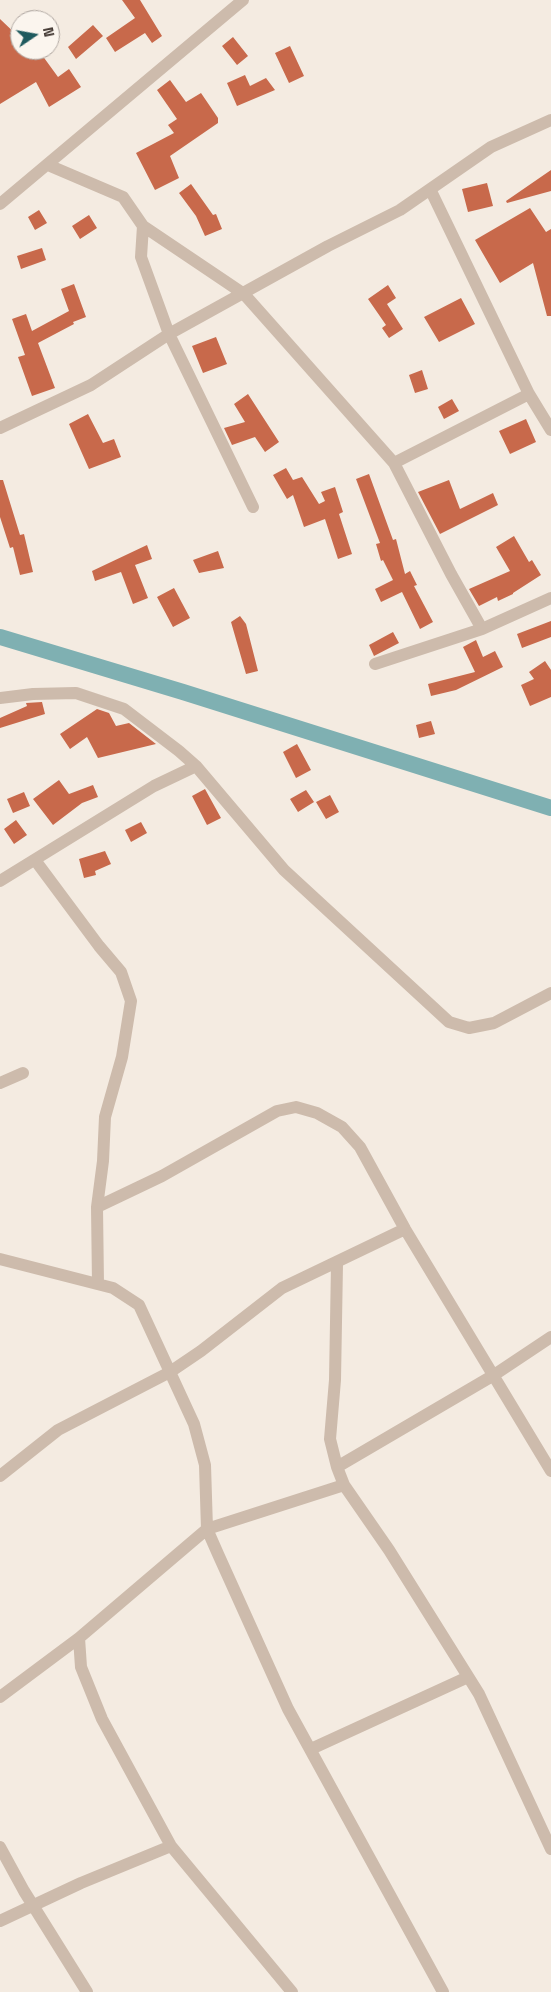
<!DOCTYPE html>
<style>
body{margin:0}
#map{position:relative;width:551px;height:1992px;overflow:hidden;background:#f4ebe1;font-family:"Space Grotesk",sans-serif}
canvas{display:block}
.north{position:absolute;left:10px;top:10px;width:50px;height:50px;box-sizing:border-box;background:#fbf5ee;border:1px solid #aea6a0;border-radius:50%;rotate:78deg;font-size:14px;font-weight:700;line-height:20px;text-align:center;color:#3b302b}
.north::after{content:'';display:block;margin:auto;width:18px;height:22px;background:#1f5a5e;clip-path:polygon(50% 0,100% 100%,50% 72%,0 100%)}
</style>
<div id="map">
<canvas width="551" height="1992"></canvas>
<div class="north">N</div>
</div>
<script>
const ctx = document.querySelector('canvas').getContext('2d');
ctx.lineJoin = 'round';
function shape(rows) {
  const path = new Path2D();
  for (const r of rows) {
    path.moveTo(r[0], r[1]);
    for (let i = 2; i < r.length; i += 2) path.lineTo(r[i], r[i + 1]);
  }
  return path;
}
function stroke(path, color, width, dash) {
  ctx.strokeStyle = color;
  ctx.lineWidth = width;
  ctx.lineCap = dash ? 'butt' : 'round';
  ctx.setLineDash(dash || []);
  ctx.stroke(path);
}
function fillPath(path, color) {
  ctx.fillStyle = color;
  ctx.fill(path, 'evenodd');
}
const canal = shape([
 [0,637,183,692,551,808]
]);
const building = shape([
 [122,0,140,0,162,36,152,43,145,33,115,52,106,38,135,18],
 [0,19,20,38,20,50,30,50,36,59,42,55,58,77,69,69,81,87,49,107,36,82,0,104],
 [93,25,103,36,76,59,68,47],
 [233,37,248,56,237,65,222,46],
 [290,46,304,76,289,83,275,53],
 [245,75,250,86,266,78,275,90,237,106,227,83],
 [170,80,186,102,201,93,218,118,218,123,170,156,179,178,155,190,136,153,174,133,168,125,177,119,157,90],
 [551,170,551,191,507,203,506,201],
 [487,183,493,206,468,212,462,189],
 [191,184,213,215,216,214,222,229,205,236,196,216,179,193],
 [530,208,546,232,551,229,551,316,547,316,533,263,500,283,475,240],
 [39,210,47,223,35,230,28,217],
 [89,215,97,228,80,239,72,226],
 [42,248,46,260,21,269,17,256],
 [74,284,86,317,73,322,74,324,38,343,55,388,32,396,18,357,25,355,12,319,26,314,32,331,69,311,61,289],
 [388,285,396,298,387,304,403,329,389,338,382,328,386,325,368,299],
 [461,298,475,324,439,342,424,317],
 [216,337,227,364,203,373,192,346],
 [422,370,428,389,415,393,409,375],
 [248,394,279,442,265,452,255,437,232,445,224,428,245,422,234,404],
 [452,399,459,411,444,419,438,407],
 [88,414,103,443,114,439,121,457,89,469,69,424],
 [526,419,536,442,510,454,499,431],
 [286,468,293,480,302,477,319,504,325,501,321,492,335,487,343,512,339,514,352,554,338,559,325,519,304,527,293,495,287,499,273,475],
 [369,474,393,540,396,539,405,574,410,571,417,585,414,586,433,622,420,629,402,592,381,602,375,589,393,580,383,560,381,561,376,544,380,543,356,479],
 [0,480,3,480,20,535,24,534,33,572,20,575,13,547,10,548,0,517],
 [449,480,460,509,493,493,498,505,440,534,418,492],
 [514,536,529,562,532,560,541,575,513,593,513,594,498,601,497,597,479,606,469,589,510,571,496,547],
 [147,545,152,559,135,565,148,598,133,604,121,572,95,581,92,571],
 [218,551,224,568,199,573,193,560],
 [174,588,190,618,173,627,157,597],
 [240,616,246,624,258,671,246,674,231,622],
 [551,621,551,637,522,648,517,634],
 [393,632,399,643,374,656,369,645],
 [476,640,483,657,495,651,503,667,456,690,431,696,428,684,475,672,463,647],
 [545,661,551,670,551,697,530,706,521,685,534,679,529,672],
 [42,702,45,714,0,728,0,718,27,706,26,703],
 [97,709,109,713,116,726,129,723,156,744,98,758,87,737,70,749,60,734],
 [431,721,435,734,419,738,416,725],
 [297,744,311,770,296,778,283,752],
 [59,780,69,794,93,785,98,797,82,803,53,825,33,799],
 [205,789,221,818,207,825,192,796],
 [306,790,314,802,298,812,290,799],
 [24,792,30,806,13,813,7,799],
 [330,795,339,812,326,819,316,802],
 [16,820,27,835,14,844,4,829],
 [141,822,147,833,131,842,125,830],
 [105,851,111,864,95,871,96,875,84,878,79,859]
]);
const minor = shape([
 [48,165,123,197,143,226,244,294,394,463,451,574,482,629],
 [431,191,529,394,551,430],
 [0,204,243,0],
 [143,226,141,257,169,334,253,507],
 [0,428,91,385,169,334,328,246,400,210,491,147,551,120],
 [394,463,529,394],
 [375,664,482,629,551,598],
 [0,698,33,694,76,693,124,709,179,751,196,766],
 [35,860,99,946,121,972,131,1001,122,1057,105,1117,103,1161,97,1207,98,1284],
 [0,881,154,786,196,766,284,870,449,1022,469,1028,494,1023,551,993],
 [0,1083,23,1073],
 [97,1207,162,1176,277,1111,296,1107,317,1113,342,1127,360,1147,405,1229,551,1471],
 [0,1259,113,1288,139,1305,194,1424,205,1465,207,1529,218,1554,288,1709,443,1992],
 [337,1264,335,1380,330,1439,337,1467,344,1485,389,1550,479,1694,551,1849],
 [337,1467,494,1375,551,1337],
 [0,1476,58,1430,170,1372,201,1351,282,1288,405,1229],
 [79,1638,81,1667,102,1719,171,1846,292,1992],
 [0,1697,79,1638,207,1529,344,1485],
 [311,1749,468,1677],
 [0,1847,24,1891,87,1992],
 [0,1921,81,1883,171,1846]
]);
stroke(canal, '#7fb0b2', 16);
fillPath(building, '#c8694b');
stroke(minor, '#cdbbac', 12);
</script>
